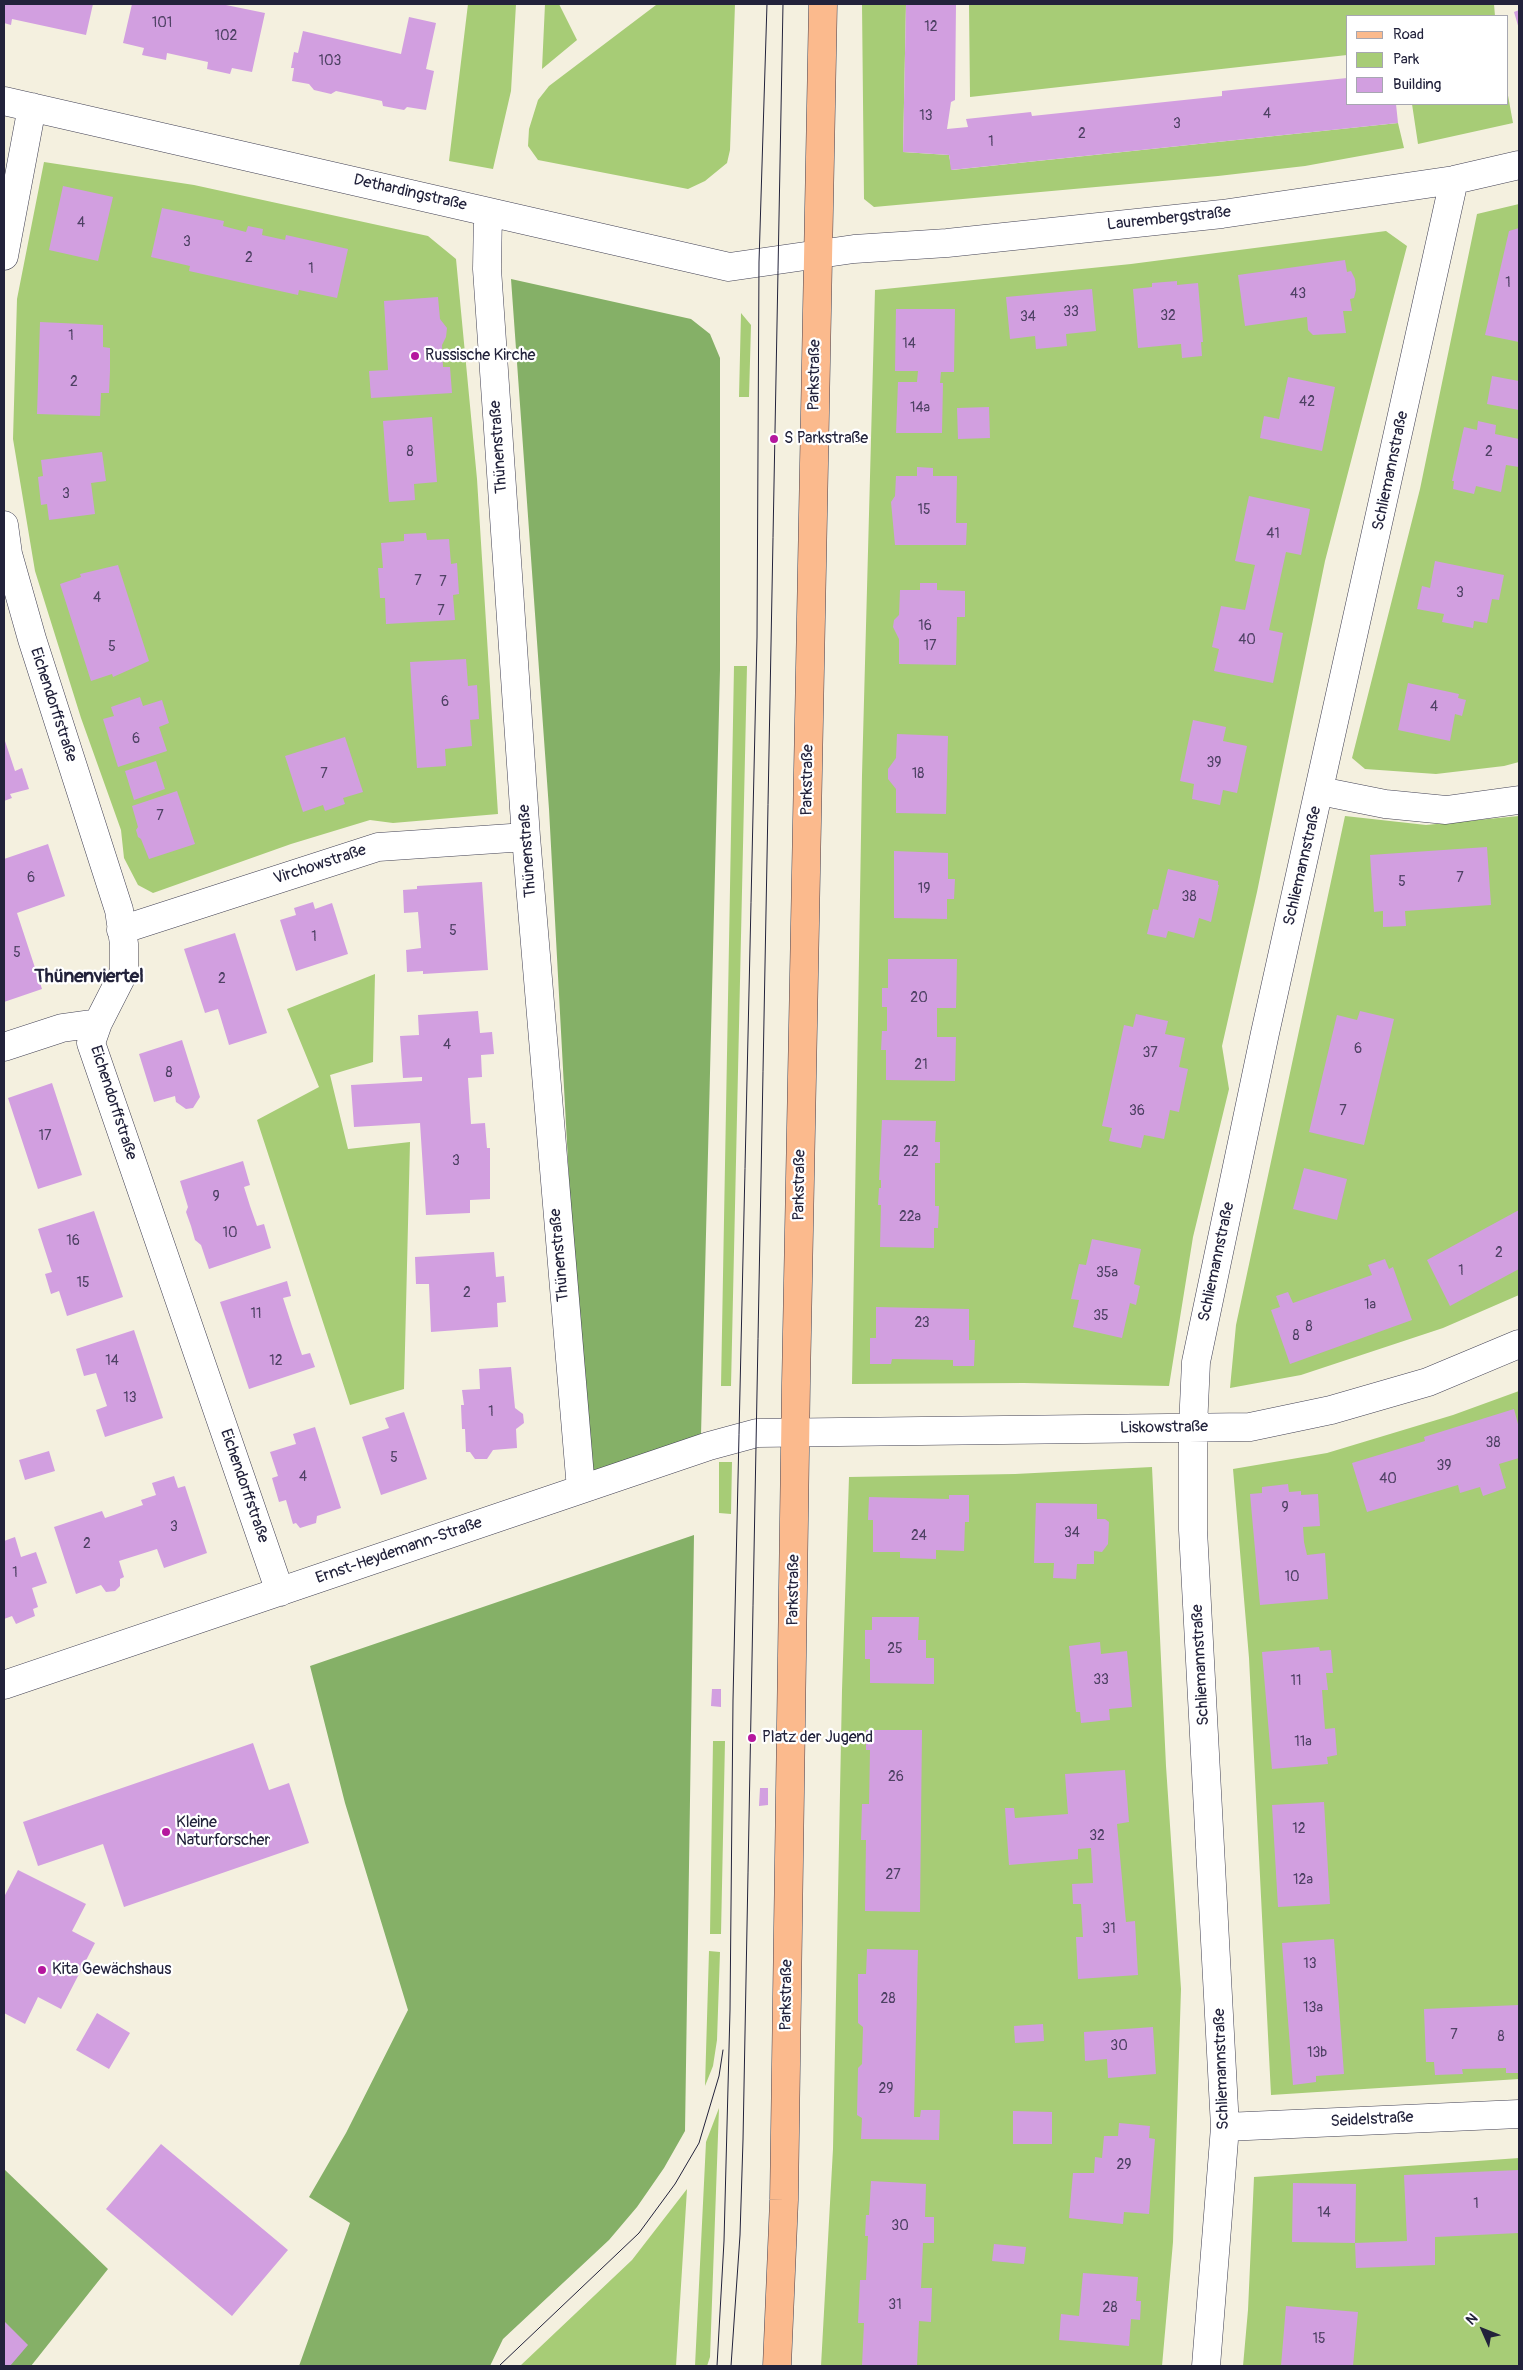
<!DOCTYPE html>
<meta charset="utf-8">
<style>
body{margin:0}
#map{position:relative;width:1523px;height:2370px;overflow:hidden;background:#f4f0df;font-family:Pangolin,sans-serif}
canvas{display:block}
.frame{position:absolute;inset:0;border:5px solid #22223b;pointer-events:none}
.legend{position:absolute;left:1346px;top:15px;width:162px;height:90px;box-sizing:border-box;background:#fff;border:1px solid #a7a7b1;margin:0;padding:6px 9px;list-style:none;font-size:15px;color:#22223b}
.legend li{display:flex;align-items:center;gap:10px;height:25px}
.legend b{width:25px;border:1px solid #a7a7b1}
.north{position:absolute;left:1458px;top:2305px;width:50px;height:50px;-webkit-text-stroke:4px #fff;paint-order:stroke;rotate:314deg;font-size:14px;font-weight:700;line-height:20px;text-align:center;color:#22223b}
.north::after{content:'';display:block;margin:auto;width:18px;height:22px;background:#22223b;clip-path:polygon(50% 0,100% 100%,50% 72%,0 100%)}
</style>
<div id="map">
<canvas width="1523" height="2370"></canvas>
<div class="frame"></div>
<ul class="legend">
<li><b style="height:6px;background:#fbba8d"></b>Road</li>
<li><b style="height:14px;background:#a7cc76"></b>Park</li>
<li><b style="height:14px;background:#d29fe0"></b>Building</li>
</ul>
<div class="north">N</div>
</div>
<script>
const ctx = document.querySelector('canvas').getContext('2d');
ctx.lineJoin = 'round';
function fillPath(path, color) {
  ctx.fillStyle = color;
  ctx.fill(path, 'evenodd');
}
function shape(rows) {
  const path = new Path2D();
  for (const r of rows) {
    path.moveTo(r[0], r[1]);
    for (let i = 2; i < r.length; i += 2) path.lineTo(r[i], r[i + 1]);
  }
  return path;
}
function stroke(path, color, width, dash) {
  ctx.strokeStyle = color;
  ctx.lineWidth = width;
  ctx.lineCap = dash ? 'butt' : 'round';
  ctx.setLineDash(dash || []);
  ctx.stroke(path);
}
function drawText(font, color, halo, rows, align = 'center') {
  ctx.font = font + ' Pangolin,sans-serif';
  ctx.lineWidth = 4.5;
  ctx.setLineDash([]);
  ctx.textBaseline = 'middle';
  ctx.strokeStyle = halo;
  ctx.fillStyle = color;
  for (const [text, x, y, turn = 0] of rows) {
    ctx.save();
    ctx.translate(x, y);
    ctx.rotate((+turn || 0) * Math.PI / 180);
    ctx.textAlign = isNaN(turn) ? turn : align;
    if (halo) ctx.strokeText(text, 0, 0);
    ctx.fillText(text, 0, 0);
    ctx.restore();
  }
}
const green = shape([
 [468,4,516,4,511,91,493,169,449,161],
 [545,4,559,4,577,40,542,69],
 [680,4,735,4,730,150,727,163,705,181,688,189,538,160,528,146,529,129,538,100,549,86,656,5],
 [862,4,906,4,903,152,949,155,952,170,1398,123,1404,148,1305,166,1218,176,874,207,864,199],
 [969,4,1494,4,1495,16,1347,16,1347,55,970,97],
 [1507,90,1513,123,1418,144,1412,104,1507,104],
 [44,162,194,185,428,236,456,259,477,479,498,814,393,823,370,820,291,844,153,893,138,885,124,858,121,830,81,718,35,571,13,439,17,299],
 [1519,204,1519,762,1504,766,1436,774,1365,769,1352,758,1420,489,1477,214],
 [1386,231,1407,246,1325,561,1257,892,1222,1046,1229,1089,1193,1237,1169,1386,1024,1383,852,1384,862,775,875,290,1131,264],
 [741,313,751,325,749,397,739,397],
 [734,666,747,666,731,1386,721,1386],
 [1345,816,1426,825,1519,816,1519,1295,1443,1328,1301,1375,1230,1388,1236,1325],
 [375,974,373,1062,330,1075,348,1149,410,1142,404,1389,350,1405,257,1120,319,1087,287,1009],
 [1519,1391,1519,2079,1271,2095,1249,1658,1233,1469,1327,1453,1453,1415],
 [719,1462,732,1462,731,1514,719,1513],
 [1152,1467,1166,1766,1181,1989,1173,2242,1162,2366,821,2366,833,2149,842,1690,849,1477,1015,1474],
 [713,1741,725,1741,721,1934,710,1934],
 [709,1951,720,1952,717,2040,713,2066,705,2086],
 [719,2108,710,2357,707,2366,695,2366,706,2142],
 [1519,2158,1519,2366,1243,2366,1248,2310,1254,2177],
 [687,2189,676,2366,520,2366,632,2260]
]);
const forest = shape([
 [511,279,691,319,710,334,720,358,720,670,701,1435,587,1473,583,1440,549,809],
 [694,1535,685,2131,664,2168,637,2207,609,2240,503,2339,490,2366,299,2366,350,2223,309,2197,346,2133,408,2010,345,1803,310,1666],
 [4,2169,108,2269,31,2366,4,2366]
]);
const building = shape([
 [4,4,93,4,86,35,12,19,11,25,4,23],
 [132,4,221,4,265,13,252,72,232,68,230,74,207,69,208,62,167,53,166,60,142,55,144,48,123,43],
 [906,4,956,4,955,100,951,102,947,129,968,127,966,119,1031,112,1032,116,1222,96,1222,91,1347,78,1347,104,1396,104,1398,123,951,170,949,155,903,152],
 [1519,10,1519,29,1514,12],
 [409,17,436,23,426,69,434,71,426,110,407,107,404,110,383,106,382,101,336,91,331,94,314,90,309,84,292,81,294,68,291,68,294,52,298,53,303,31,401,54],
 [63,186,113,197,98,261,49,250],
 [162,208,224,221,223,226,246,232,248,226,263,229,262,235,285,240,286,235,348,249,337,298,299,290,298,295,189,271,190,266,151,257],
 [1519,228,1519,342,1485,335,1509,231],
 [1345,260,1347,272,1351,271,1355,279,1356,290,1354,298,1350,299,1352,311,1343,311,1346,333,1313,335,1308,330,1307,317,1245,326,1238,275],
 [1177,281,1177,285,1198,283,1203,342,1201,342,1202,356,1182,358,1181,344,1138,348,1133,289,1152,287,1152,283],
 [1092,289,1096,331,1066,334,1067,346,1036,349,1035,336,1010,339,1006,297],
 [438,297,440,319,447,328,446,337,442,345,443,367,450,367,452,393,371,398,369,371,388,370,384,301],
 [896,309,955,309,954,372,941,372,940,383,943,383,942,433,896,433,898,382,917,382,918,371,895,371],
 [40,322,103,325,103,347,110,348,110,371,109,393,101,393,100,416,37,414],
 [1492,376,1519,381,1519,410,1487,404],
 [1288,377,1335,387,1322,451,1260,438,1264,416,1279,419],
 [989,407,990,438,958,439,957,408],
 [432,417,437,482,414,484,415,500,389,502,383,421],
 [1478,421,1496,425,1495,434,1519,439,1519,467,1506,465,1501,492,1476,486,1474,494,1453,489,1454,481,1452,481,1464,427,1477,430],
 [102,452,106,481,91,483,95,514,49,520,47,504,41,505,38,477,43,476,41,460],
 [917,467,933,468,933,476,957,476,956,523,967,523,966,545,895,545,891,502,895,496,896,476,917,476],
 [1249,496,1310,509,1301,555,1286,552,1269,630,1283,633,1273,683,1214,671,1219,649,1212,647,1221,606,1245,610,1255,565,1235,561],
 [426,533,427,540,449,539,451,564,457,563,459,594,453,595,455,620,386,624,385,598,380,598,378,568,383,568,381,543,404,541,404,534],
 [1435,561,1504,575,1499,600,1492,599,1487,623,1474,621,1473,628,1442,622,1444,614,1417,609,1422,586,1430,588],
 [118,565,149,661,113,677,112,674,91,681,60,584,81,577,80,574],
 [920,583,937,583,937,590,965,591,965,617,957,617,956,665,899,664,899,639,893,627,894,620,899,615,900,590,920,590],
 [466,659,468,686,477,685,479,719,470,720,472,746,445,749,446,766,417,768,410,662],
 [1408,683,1459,694,1458,698,1466,700,1462,716,1455,714,1450,741,1398,730],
 [140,697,143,706,162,700,169,723,159,727,167,751,118,767,103,719,114,716,111,707],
 [1193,720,1226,727,1223,741,1247,746,1237,793,1223,790,1220,805,1192,799,1194,784,1180,781],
 [897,734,948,736,946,814,896,813,896,789,888,779,888,769,896,758],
 [345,737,363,792,343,798,345,804,325,811,323,805,303,812,285,756],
 [4,738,15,771,22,768,29,789,10,794,12,798,4,801],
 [156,761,165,789,134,800,125,771],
 [177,791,195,844,149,859,141,839,138,837,136,830,138,827,132,806],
 [48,844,65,896,17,913,42,989,4,1002,4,859],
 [1487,847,1491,905,1405,911,1406,926,1383,927,1383,911,1374,912,1370,855],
 [894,851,948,853,948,879,955,879,954,899,947,899,947,919,894,918],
 [1168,869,1218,881,1218,885,1219,885,1211,922,1199,918,1194,938,1168,931,1166,938,1147,934,1153,909,1158,910],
 [482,882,488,970,423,974,423,971,407,972,406,950,421,948,418,912,404,913,403,890,417,889,417,886],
 [313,902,315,909,332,903,348,954,296,971,280,920,296,915,294,908],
 [235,933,267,1033,229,1045,218,1009,205,1013,184,949],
 [888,959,957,959,956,1008,937,1008,937,1037,956,1037,955,1081,886,1080,886,1050,881,1050,882,1031,887,1031,887,1007,882,1007,882,988,888,988],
 [478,1011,480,1033,492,1032,494,1054,481,1055,482,1077,468,1078,471,1124,485,1123,487,1148,490,1148,490,1199,470,1200,470,1213,426,1215,420,1123,354,1127,351,1085,422,1081,422,1077,403,1078,400,1036,419,1035,418,1015],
 [1360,1011,1394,1019,1364,1145,1309,1132,1337,1015,1357,1020],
 [1136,1014,1168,1021,1165,1034,1185,1038,1179,1067,1188,1069,1179,1112,1170,1110,1164,1139,1144,1135,1141,1148,1109,1141,1112,1128,1102,1126,1124,1025,1133,1027],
 [182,1040,200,1097,193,1108,186,1109,176,1102,175,1096,154,1102,139,1054],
 [52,1083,82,1175,38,1189,8,1098],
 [882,1120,936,1121,935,1142,940,1142,940,1163,935,1163,935,1206,939,1206,938,1228,934,1228,934,1248,880,1247,881,1205,878,1205,879,1188,881,1188,881,1180,879,1180],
 [243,1161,250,1185,244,1187,250,1206,257,1226,264,1224,271,1248,209,1269,201,1245,195,1240,191,1226,186,1212,188,1207,180,1181],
 [1304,1168,1347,1179,1337,1220,1293,1209],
 [1519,1210,1519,1269,1450,1306,1427,1260],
 [94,1211,123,1297,67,1316,59,1291,51,1294,45,1274,52,1272,38,1229],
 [1092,1239,1141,1249,1134,1284,1140,1286,1136,1305,1130,1303,1122,1338,1073,1327,1079,1300,1071,1299,1075,1281,1079,1264,1086,1265],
 [494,1252,496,1277,504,1276,506,1302,497,1303,498,1327,431,1332,429,1284,416,1284,415,1257],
 [1385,1259,1389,1269,1393,1267,1412,1320,1290,1364,1271,1310,1280,1307,1276,1296,1288,1292,1293,1303,1372,1275,1368,1265],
 [287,1281,291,1296,283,1298,292,1326,302,1355,310,1353,315,1367,249,1389,220,1302],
 [876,1307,969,1309,969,1340,975,1340,974,1366,953,1366,953,1360,892,1359,891,1364,870,1364,870,1338,876,1338],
 [134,1330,163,1418,105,1437,96,1410,107,1406,96,1373,84,1376,76,1349],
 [511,1367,515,1408,523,1414,524,1423,516,1429,517,1448,493,1450,487,1459,475,1459,470,1452,466,1452,465,1429,462,1429,461,1405,464,1405,462,1390,480,1389,479,1369],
 [1514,1409,1519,1428,1519,1458,1499,1464,1506,1488,1483,1496,1480,1487,1460,1493,1458,1485,1367,1512,1352,1463,1425,1441,1424,1437],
 [404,1412,427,1479,381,1495,362,1437,389,1428,385,1418],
 [315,1427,341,1508,317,1516,316,1523,300,1528,296,1523,293,1524,286,1500,279,1502,272,1478,278,1476,270,1452,296,1444,293,1434],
 [49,1451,55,1471,25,1480,19,1460],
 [174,1476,178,1488,185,1486,207,1553,164,1568,157,1549,119,1561,124,1577,120,1579,120,1586,115,1591,106,1592,101,1585,76,1594,54,1527,102,1511,105,1518,143,1505,141,1500,156,1495,152,1483],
 [1288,1484,1289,1492,1301,1491,1301,1495,1318,1494,1320,1526,1303,1527,1304,1542,1307,1555,1325,1553,1328,1599,1260,1605,1250,1494,1262,1493,1262,1487],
 [949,1495,969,1495,969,1522,965,1522,964,1551,936,1550,936,1559,900,1558,900,1552,873,1552,873,1520,868,1520,869,1497,949,1499],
 [1036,1503,1097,1504,1097,1519,1105,1519,1109,1522,1108,1544,1102,1552,1094,1551,1094,1564,1077,1564,1076,1579,1053,1578,1054,1563,1034,1563],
 [15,1537,21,1557,36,1552,47,1583,32,1588,38,1607,33,1609,35,1616,16,1624,12,1616,4,1619,4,1541],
 [872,1617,919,1617,918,1640,926,1640,926,1658,934,1658,934,1684,870,1683,870,1659,865,1659,865,1630,872,1630],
 [1100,1642,1101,1654,1127,1651,1132,1707,1109,1709,1110,1720,1081,1723,1080,1712,1076,1712,1069,1646],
 [1319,1647,1320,1651,1331,1650,1333,1673,1326,1673,1328,1690,1322,1690,1325,1729,1335,1728,1337,1755,1327,1757,1328,1764,1272,1769,1262,1652],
 [712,1689,721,1689,721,1707,711,1706],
 [866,1730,922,1730,920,1912,865,1911,866,1840,861,1840,862,1804,869,1804,870,1750,866,1750],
 [253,1743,269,1790,289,1783,309,1843,124,1907,103,1844,38,1866,23,1822],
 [1125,1770,1129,1822,1117,1824,1126,1922,1135,1921,1138,1975,1078,1979,1076,1937,1083,1937,1081,1904,1073,1904,1072,1884,1093,1883,1091,1848,1078,1849,1078,1859,1009,1865,1005,1808,1014,1808,1015,1818,1068,1814,1065,1774],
 [760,1788,768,1788,768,1805,759,1806],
 [1324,1802,1330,1904,1278,1907,1272,1805],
 [18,1870,86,1904,72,1931,95,1943,61,2009,38,1997,25,2024,4,2013,4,1897],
 [1334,1939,1344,2074,1316,2076,1316,2082,1293,2085,1282,1943],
 [867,1949,918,1950,914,2117,920,2117,921,2110,940,2110,939,2140,861,2139,862,2118,857,2115,858,2068,862,2064,863,2027,858,2023,858,1974,866,1974],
 [1519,2005,1519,2073,1506,2073,1506,2068,1462,2069,1463,2074,1435,2075,1434,2062,1426,2062,1424,2009],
 [97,2013,130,2033,109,2069,76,2050],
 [1043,2024,1044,2041,1015,2043,1014,2026],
 [1153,2027,1156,2074,1108,2078,1107,2059,1085,2061,1084,2032],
 [1013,2111,1052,2112,1052,2144,1013,2144],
 [1119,2123,1150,2126,1149,2138,1155,2139,1149,2214,1124,2212,1123,2224,1069,2218,1073,2173,1094,2173,1095,2157,1102,2158,1104,2136,1118,2136],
 [161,2144,288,2250,232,2316,106,2209],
 [1519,2170,1519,2233,1435,2237,1435,2265,1356,2268,1355,2243,1292,2242,1293,2183,1356,2184,1355,2243,1407,2241,1404,2175],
 [871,2181,926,2184,925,2217,934,2217,934,2243,923,2243,921,2288,932,2288,931,2322,919,2321,917,2366,862,2366,864,2323,858,2323,860,2280,866,2280,868,2236,865,2236,866,2215,869,2215],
 [994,2244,1026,2247,1024,2264,992,2261],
 [1083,2273,1138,2277,1136,2301,1141,2301,1140,2320,1131,2319,1129,2346,1059,2340,1061,2314,1079,2316],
 [1286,2306,1358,2312,1353,2366,1281,2366],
 [4,2321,28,2345,10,2366,4,2365]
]);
const minor = shape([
 [4,101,729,267,854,249,947,243,1222,214,1454,180,1519,165],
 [488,212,487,269,526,837,581,1489],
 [4,256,32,107],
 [4,525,8,554,32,639,119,910,124,944,124,972,98,1023,91,1043,280,1592],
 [1320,791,1385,804,1446,810,1519,800],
 [121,930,378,847,526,837],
 [4,1047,62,1028,98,1023],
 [4,1685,709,1446,757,1433,1250,1427,1331,1410,1428,1382,1519,1344],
 [1225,2127,1519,2114],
 [1206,2366,1225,2127,1193,1530,1193,1427,1196,1362,1265,1033,1454,180]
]);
const major = shape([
 [777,2366,784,2200,796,1383,823,4]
]);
const tram = shape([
 [499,2366,639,2233,675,2184,699,2143,719,2076,723,2050],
 [717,2366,724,2241,730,2010,733,1700,757,637,759,262,767,4],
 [731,2366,740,2235,743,2140,783,4]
]);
const markers = [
 [415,356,5,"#b5179e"],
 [774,439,5,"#b5179e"],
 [752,1738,5,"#b5179e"],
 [166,1832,5,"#b5179e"],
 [42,1970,5,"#b5179e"]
];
const numberNames = [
 ["101",162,23],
 ["12",931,27],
 ["102",226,36],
 ["103",330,61],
 ["4",1267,114],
 ["13",926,116],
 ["3",1177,124],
 ["2",1082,134],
 ["1",991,142],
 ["4",81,223],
 ["3",187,242],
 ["2",249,258],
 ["1",311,269],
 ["1",1508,283],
 ["43",1298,294],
 ["33",1071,312],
 ["32",1168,316],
 ["34",1028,317],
 ["1",71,336],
 ["14",909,344],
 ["2",74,382],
 ["42",1307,402],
 ["14a",920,408],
 ["8",410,452],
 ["2",1489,452],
 ["3",66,494],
 ["15",924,510],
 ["41",1273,534],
 ["7",418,581],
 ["7",443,582],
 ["3",1460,593],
 ["4",97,598],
 ["7",441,611],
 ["16",925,626],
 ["40",1247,640],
 ["17",930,646],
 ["5",112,647],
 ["6",445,702],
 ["4",1434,707],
 ["6",136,739],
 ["39",1214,763],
 ["7",324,774],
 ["18",918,774],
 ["7",160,816],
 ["6",31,878],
 ["7",1460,878],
 ["5",1402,882],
 ["19",924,889],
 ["38",1189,897],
 ["5",453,931],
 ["1",314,937],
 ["5",17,953],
 ["2",222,979],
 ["20",919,998],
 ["4",447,1045],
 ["6",1358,1049],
 ["37",1150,1053],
 ["21",921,1065],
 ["8",169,1073],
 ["36",1137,1111],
 ["7",1343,1111],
 ["17",45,1136],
 ["22",911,1152],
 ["3",456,1161],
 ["9",216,1197],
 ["22a",910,1217],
 ["10",230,1233],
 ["16",73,1241],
 ["2",1499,1253],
 ["1",1461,1271],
 ["35a",1107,1273],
 ["15",83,1283],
 ["2",467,1293],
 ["1a",1370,1305],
 ["11",256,1314],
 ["35",1101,1316],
 ["23",922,1323],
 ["8",1309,1327],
 ["8",1296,1336],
 ["14",112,1361],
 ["12",276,1361],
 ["13",130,1398],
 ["1",491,1412],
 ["38",1493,1443],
 ["5",394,1458],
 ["39",1444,1466],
 ["4",303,1477],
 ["40",1388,1479],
 ["9",1285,1508],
 ["3",174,1527],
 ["34",1072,1533],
 ["24",919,1536],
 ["2",87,1544],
 ["1",15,1573],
 ["10",1292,1577],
 ["25",895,1649],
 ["33",1101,1680],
 ["11",1296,1681],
 ["11a",1303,1742],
 ["26",896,1777],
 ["12",1299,1829],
 ["32",1097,1836],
 ["27",893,1875],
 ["12a",1303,1880],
 ["31",1109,1929],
 ["13",1310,1964],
 ["28",888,1999],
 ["13a",1313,2008],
 ["7",1454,2035],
 ["8",1501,2037],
 ["30",1119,2046],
 ["13b",1317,2053],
 ["29",886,2089],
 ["29",1124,2165],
 ["1",1476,2204],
 ["14",1324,2213],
 ["30",900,2226],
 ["31",895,2305],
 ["28",1110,2308],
 ["15",1319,2339]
];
const streetNames = [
 ["Dethardingstraße",410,193,13],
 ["Laurembergstraße",1169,219,-6],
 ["Parkstraße",815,375,-89],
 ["Thünenstraße",499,447,-94],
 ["Schliemannstraße",1391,471,-78],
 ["Eichendorffstraße",53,705,72],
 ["Parkstraße",808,780,-89],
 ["Thünenstraße",528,851,-94],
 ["Virchowstraße",320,865,-18],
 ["Schliemannstraße",1303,866,-77],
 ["Eichendorffstraße",113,1103,72],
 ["Parkstraße",800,1185,-89],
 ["Thünenstraße",560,1255,-95],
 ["Schliemannstraße",1217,1262,-78],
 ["Liskowstraße",1164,1428,-1],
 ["Eichendorffstraße",244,1486,71],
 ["Ernst-Heydemann-Straße",399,1551,-19],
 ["Parkstraße",794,1590,-89],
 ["Schliemannstraße",1201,1665,-93],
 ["Parkstraße",787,1995,-89],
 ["Schliemannstraße",1222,2069,-92],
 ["Seidelstraße",1372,2120,-3]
];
const poiNames = [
 ["Russische Kirche",425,356],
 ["S Parkstraße",784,439],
 ["Platz der Jugend",762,1738],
 ["Kleine",176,1823],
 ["Naturforscher",176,1841],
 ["Kita Gewächshaus",52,1970]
];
const quarterNames = [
 ["Thünenviertel",89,977]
];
fillPath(green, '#a7cc76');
fillPath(forest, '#85b067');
fillPath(building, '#d29fe0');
stroke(minor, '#424154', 29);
stroke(major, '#424154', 29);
stroke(minor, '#fff', 28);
stroke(major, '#fbba8d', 28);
stroke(tram, '#22223b', 1);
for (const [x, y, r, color] of markers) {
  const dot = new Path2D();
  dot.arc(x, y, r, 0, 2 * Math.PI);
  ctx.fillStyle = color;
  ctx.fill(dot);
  stroke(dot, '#fff', 2);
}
drawText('14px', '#4e4164', null, numberNames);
drawText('16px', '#22223b', '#fff', streetNames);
drawText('16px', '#22223b', '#fff', poiNames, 'left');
drawText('bold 19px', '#22223b', '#fff', quarterNames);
</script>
